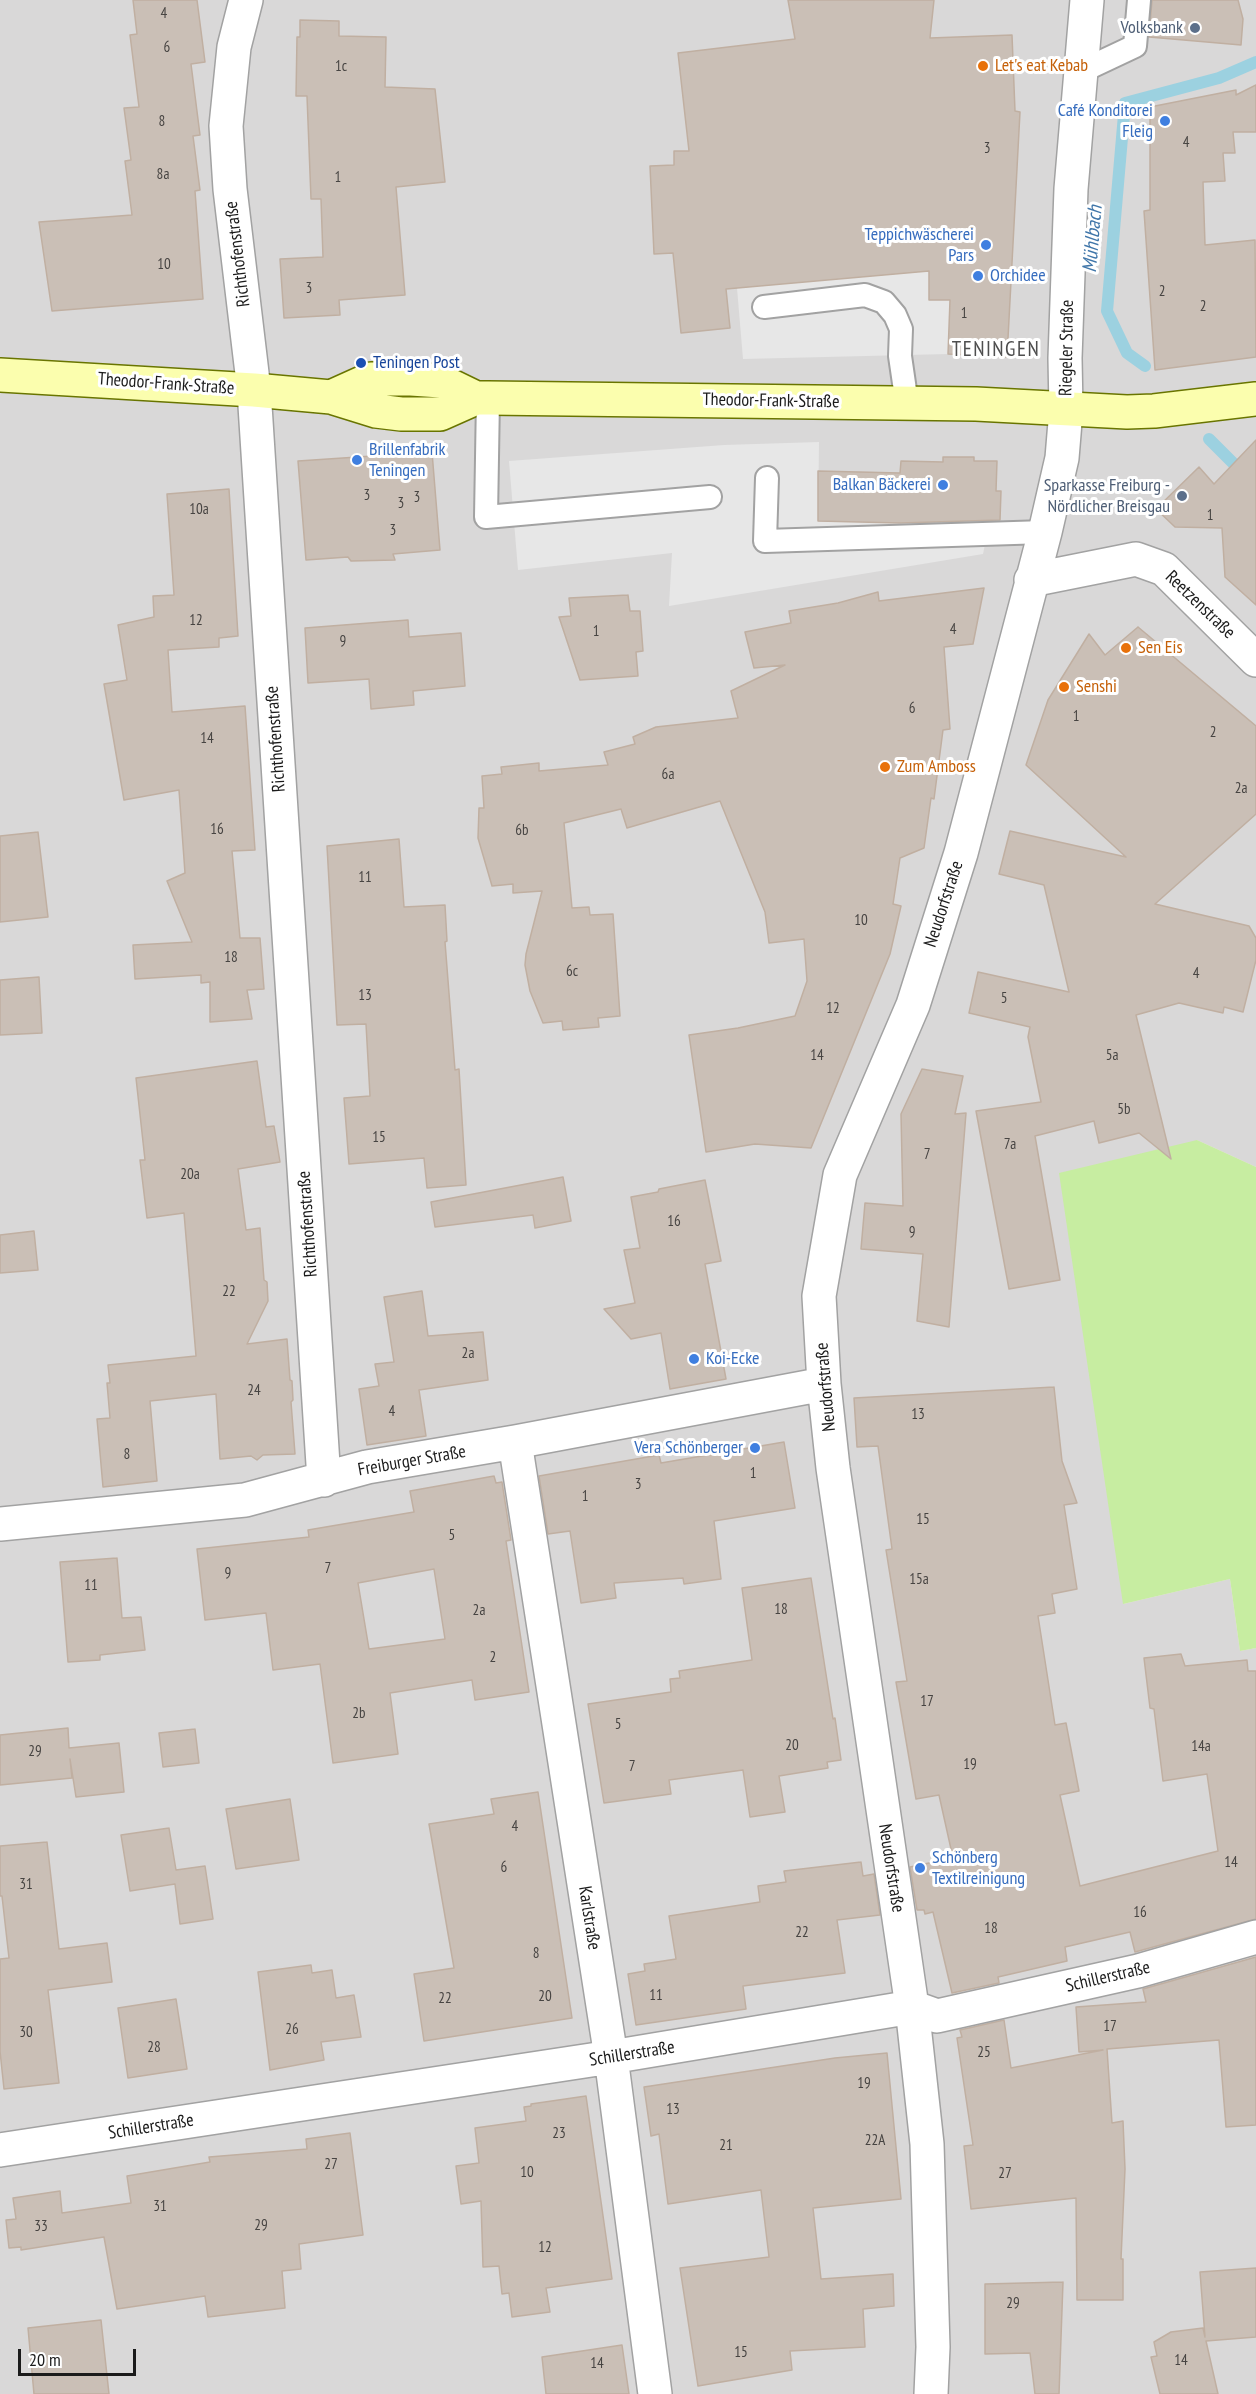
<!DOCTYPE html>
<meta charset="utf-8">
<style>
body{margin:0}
#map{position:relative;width:1256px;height:2394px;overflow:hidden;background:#eee9e0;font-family:"PT Sans Narrow",sans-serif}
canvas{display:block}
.scale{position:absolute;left:18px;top:2349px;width:118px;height:27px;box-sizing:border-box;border:3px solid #1b1b1b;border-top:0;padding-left:8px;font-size:18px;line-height:21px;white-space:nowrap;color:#1b1b1b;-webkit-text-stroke:4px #fff;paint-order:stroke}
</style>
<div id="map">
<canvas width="1256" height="2394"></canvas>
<div class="scale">20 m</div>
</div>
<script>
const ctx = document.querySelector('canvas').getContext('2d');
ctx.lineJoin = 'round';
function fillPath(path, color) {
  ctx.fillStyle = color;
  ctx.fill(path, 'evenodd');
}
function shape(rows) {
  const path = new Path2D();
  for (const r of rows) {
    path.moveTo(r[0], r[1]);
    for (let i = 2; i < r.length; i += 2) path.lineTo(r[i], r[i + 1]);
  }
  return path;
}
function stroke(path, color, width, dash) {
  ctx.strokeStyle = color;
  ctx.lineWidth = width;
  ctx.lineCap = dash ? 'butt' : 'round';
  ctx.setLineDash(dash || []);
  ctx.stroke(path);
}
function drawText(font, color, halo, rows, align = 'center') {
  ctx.font = font + ' "PT Sans Narrow",sans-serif';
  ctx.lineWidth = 6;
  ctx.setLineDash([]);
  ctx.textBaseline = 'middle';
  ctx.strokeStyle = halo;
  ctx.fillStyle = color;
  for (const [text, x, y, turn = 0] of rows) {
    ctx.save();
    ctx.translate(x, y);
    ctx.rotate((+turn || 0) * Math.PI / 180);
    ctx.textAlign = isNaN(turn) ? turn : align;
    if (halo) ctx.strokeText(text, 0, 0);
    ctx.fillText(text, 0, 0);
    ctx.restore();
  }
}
const residential = shape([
 [0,0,1256,0,1256,1167,1197,1140,1123,1604,1230,1579,1240,1651,1256,1648,1256,2394,0,2394]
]);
const grass = shape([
 [1197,1140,1256,1167,1256,1648,1240,1651,1230,1579,1123,1604,1059,1173]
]);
const parking = shape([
 [929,271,929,300,950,300,948,354,743,359,737,288],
 [819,442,818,521,989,525,983,554,669,606,672,553,518,570,509,461,724,445]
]);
const stream = shape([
 [1145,366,1127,353,1107,311,1125,103,1219,78,1256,62],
 [1209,439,1234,464]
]);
const building = shape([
 [133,0,197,0,205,62,191,64,200,135,193,136,200,190,195,191,203,299,52,311,39,222,132,215,125,161,131,160,124,108,139,107,130,35,137,34,133,0],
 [788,0,934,0,930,38,1012,35,1015,111,1020,112,1007,357,948,354,950,300,929,300,929,271,726,289,730,328,681,333,673,253,654,254,650,166,674,165,674,151,689,151,678,53,795,39,788,0],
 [1152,0,1238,0,1243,19,1241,45,1149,37,1152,0],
 [300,20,339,21,339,36,386,37,385,87,435,89,445,182,396,187,405,295,339,300,340,315,284,318,280,259,323,257,321,199,311,199,307,96,296,96,297,37,300,37,300,20],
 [1256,85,1256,132,1233,132,1235,153,1223,153,1225,181,1203,182,1205,245,1255,240,1256,357,1155,370,1144,211,1150,210,1150,107,1236,90,1236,95,1256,85],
 [1256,440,1256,605,1225,577,1222,528,1175,527,1156,509,1199,467,1214,484,1256,440],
 [432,452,440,550,393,554,395,560,351,561,348,557,306,560,298,461,432,452],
 [943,457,974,457,974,461,997,461,996,491,1001,491,1000,520,900,523,818,521,818,471,900,473,901,461,943,462,943,457],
 [229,489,238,636,219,638,219,647,168,650,172,712,245,706,255,850,232,851,240,938,260,938,264,989,247,990,252,1019,210,1022,210,982,201,983,201,975,135,979,133,945,192,942,167,881,185,873,179,790,124,800,104,684,127,680,118,625,154,617,153,596,174,595,167,494,229,489],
 [984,588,973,644,944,647,950,729,943,730,934,799,931,798,924,848,900,858,893,904,901,906,890,954,811,1148,755,1144,706,1152,689,1035,738,1028,795,1016,807,981,804,939,769,943,765,912,720,801,627,828,621,809,564,823,572,908,589,907,590,915,613,914,620,1016,598,1018,599,1027,563,1030,562,1021,543,1023,530,991,525,965,526,954,542,891,513,893,513,884,492,886,478,838,479,808,484,808,482,776,502,774,501,767,539,763,539,771,608,765,604,752,635,744,633,737,656,727,738,718,731,691,785,665,754,668,745,632,791,623,789,611,838,603,878,592,879,601,984,588],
 [628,595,630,611,640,611,643,651,636,652,638,676,580,680,559,617,571,616,569,598,628,595],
 [408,620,409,637,461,633,465,686,413,691,414,705,371,709,369,679,308,683,305,628,408,620],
 [1138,627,1256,726,1256,814,1155,904,1249,926,1256,938,1256,960,1243,1012,1224,1007,1223,1013,1179,1003,1136,1015,1171,1159,1139,1133,1099,1143,1094,1121,1035,1136,1060,1280,1009,1289,976,1111,1041,1102,1028,1037,1030,1027,969,1013,978,972,1069,992,1044,885,999,874,1010,831,1126,857,1026,765,1048,700,1089,634,1105,655,1138,627],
 [38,832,48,917,0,922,0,836,38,832],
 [399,839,404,907,445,905,447,941,445,942,455,1070,459,1069,466,1185,427,1188,424,1158,349,1164,344,1098,370,1096,366,1024,337,1025,327,846,399,839],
 [39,977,42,1033,0,1035,0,980,39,977],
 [257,1061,266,1127,274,1126,280,1162,238,1169,246,1230,260,1228,264,1280,267,1282,268,1301,247,1344,287,1339,290,1380,292,1381,293,1400,291,1402,295,1454,263,1455,257,1460,251,1456,220,1459,216,1394,150,1401,157,1481,103,1487,97,1419,110,1418,107,1383,110,1383,108,1365,196,1356,184,1213,147,1218,140,1160,145,1160,136,1078,257,1061],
 [922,1069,963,1076,955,1114,966,1113,949,1327,917,1321,923,1254,861,1249,865,1203,903,1206,901,1114,922,1069],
 [563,1177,571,1221,535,1228,533,1215,435,1227,431,1202,563,1177],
 [705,1180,721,1261,705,1264,726,1379,670,1389,661,1333,631,1339,604,1309,635,1303,624,1250,640,1248,631,1197,658,1192,659,1189,705,1180],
 [34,1231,38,1270,0,1273,0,1235,34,1231],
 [422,1291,428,1336,483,1332,488,1380,419,1390,426,1436,367,1445,359,1389,379,1386,375,1364,394,1362,384,1297,422,1291],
 [1054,1387,1062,1461,1077,1503,1064,1505,1077,1589,1052,1594,1055,1613,1038,1616,1055,1725,1066,1723,1079,1791,1060,1795,1080,1886,1218,1851,1207,1774,1163,1781,1154,1709,1150,1708,1144,1658,1181,1654,1185,1666,1247,1660,1248,1671,1256,1671,1256,1919,1135,1952,1130,1932,1065,1947,1067,1961,998,1977,999,1983,952,1993,933,1912,925,1914,924,1910,917,1910,910,1867,953,1858,939,1795,916,1799,896,1682,907,1681,886,1550,892,1549,878,1446,857,1447,854,1398,1054,1387],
 [784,1442,795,1508,714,1521,721,1579,684,1584,683,1578,614,1583,616,1598,581,1603,570,1531,548,1534,539,1476,659,1455,661,1463,784,1442],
 [494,1476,496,1483,502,1482,511,1540,506,1541,529,1692,475,1700,472,1680,390,1693,398,1754,333,1763,320,1664,273,1670,266,1613,205,1620,197,1549,309,1537,308,1530,414,1512,410,1491,494,1476],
 [434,1569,445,1639,369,1649,358,1583,434,1569],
 [117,1558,122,1618,141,1617,145,1650,100,1655,100,1660,68,1662,60,1562,117,1558],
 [811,1578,833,1719,835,1718,841,1760,827,1762,828,1768,779,1776,785,1812,750,1817,743,1770,669,1780,671,1794,604,1803,588,1704,671,1692,670,1679,680,1678,679,1671,752,1660,742,1588,811,1578],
 [68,1728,69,1748,119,1743,124,1792,76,1797,70,1759,72,1778,0,1785,0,1735,68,1728],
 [195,1729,199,1763,163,1767,159,1733,195,1729],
 [538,1792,572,2018,424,2041,414,1974,454,1968,429,1824,494,1814,491,1799,538,1792],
 [290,1799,299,1860,236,1869,226,1809,290,1799],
 [169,1828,176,1870,205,1866,213,1919,180,1924,175,1884,130,1891,121,1835,169,1828],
 [47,1842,59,1949,107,1943,112,1982,48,1990,59,2083,4,2089,0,2051,0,1959,9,1958,2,1896,0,1896,0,1846,47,1842],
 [861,1862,863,1876,874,1874,880,1915,837,1920,845,1973,743,1986,746,2009,636,2025,628,1974,645,1971,644,1964,676,1959,669,1916,760,1902,758,1886,786,1882,784,1871,861,1862],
 [1256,1957,1256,2125,1226,2127,1219,2040,1107,2049,1112,2123,1123,2121,1125,2169,1121,2259,1123,2259,1123,2300,1077,2300,1076,2198,971,2209,964,2146,973,2145,957,2038,962,2037,960,2030,1004,2020,1011,2068,1103,2050,1079,2052,1076,2007,1146,2002,1143,1989,1256,1957],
 [311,1965,312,1973,332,1970,336,1998,354,1995,361,2037,321,2042,324,2060,270,2070,258,1972,311,1965],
 [176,1999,187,2069,128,2078,118,2008,176,1999],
 [887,2053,901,2199,813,2208,821,2279,893,2274,894,2306,863,2309,865,2347,790,2351,792,2370,698,2386,680,2268,769,2257,761,2190,668,2204,659,2134,651,2136,644,2087,835,2058,887,2053],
 [586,2096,612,2279,546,2288,550,2312,512,2317,509,2293,502,2294,499,2266,483,2267,481,2201,461,2204,456,2166,479,2163,475,2128,526,2121,524,2107,531,2106,531,2104,586,2096],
 [350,2133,363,2235,299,2244,301,2269,282,2271,285,2308,208,2317,205,2296,117,2309,104,2237,21,2250,21,2247,9,2248,6,2220,16,2219,13,2198,60,2191,62,2213,131,2203,127,2176,210,2162,209,2157,307,2149,306,2139,350,2133],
 [1256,2268,1256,2337,1206,2341,1218,2394,1160,2394,1151,2357,1157,2356,1154,2342,1171,2332,1203,2328,1205,2337,1200,2272,1256,2268],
 [1063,2282,1059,2394,1035,2394,1030,2353,985,2354,985,2284,1063,2282],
 [101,2320,109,2394,34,2394,28,2328,101,2320],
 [622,2345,629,2394,546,2394,542,2357,622,2345]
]);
const lane = shape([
 [1082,71,1135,46,1139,0],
 [764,307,865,295,884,302,895,315,901,329,900,356,907,404],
 [488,398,486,517,710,497],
 [767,478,765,541,1045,532]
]);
const street = shape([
 [246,0,234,47,226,126,230,189,254,390,324,1480],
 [1031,580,1136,559,1164,569,1256,660],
 [515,1442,611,2057,655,2394],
 [0,1524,245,1500,367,1467,515,1442,824,1384],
 [0,2150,611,2057,912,2007,937,2016,1138,1971,1256,1937],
 [931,2394,933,2347,927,2144,912,2007,833,1468,824,1384,819,1296,840,1175,913,1005,961,853,1045,532,1062,458,1066,410,1065,358,1071,189,1087,0]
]);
const secondary = shape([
 [0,375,254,390,331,397,376,411,401,414,440,414,476,398],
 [331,397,371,379,411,379,441,381,476,398,488,398,976,404,1127,412,1154,411,1256,399]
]);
const markers = [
 [1195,28,6,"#5c6f8a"],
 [983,66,6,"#e8710a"],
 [1165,121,6,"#3f7fe0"],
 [986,245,6,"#3f7fe0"],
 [978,276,6,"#3f7fe0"],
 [361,363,6,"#1a4fb4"],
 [357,460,6,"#3f7fe0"],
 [943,485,6,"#3f7fe0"],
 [1182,496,6,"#5c6f8a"],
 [1126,648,6,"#e8710a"],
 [1064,687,6,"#e8710a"],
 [885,767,6,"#e8710a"],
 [694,1359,6,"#3f7fe0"],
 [755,1448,6,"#3f7fe0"],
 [920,1868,6,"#3f7fe0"]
];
const numberNames = [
 ["4",164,14],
 ["6",167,48],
 ["1c",341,67],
 ["8",162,122],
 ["4",1186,143],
 ["3",987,149],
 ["8a",163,175],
 ["1",338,178],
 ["10",164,265],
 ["3",309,289],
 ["2",1162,292],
 ["2",1203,307],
 ["1",964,314],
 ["3",367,496],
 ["3",417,498],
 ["3",401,504],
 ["10a",199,510],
 ["1",1210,516],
 ["3",393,531],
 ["12",196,621],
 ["4",953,630],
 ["1",596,632],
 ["9",343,642],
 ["6",912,709],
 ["1",1076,717],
 ["2",1213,733],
 ["14",207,739],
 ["6a",668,775],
 ["2a",1241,789],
 ["16",217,830],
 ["6b",522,831],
 ["11",365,878],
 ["10",861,921],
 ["18",231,958],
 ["6c",572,972],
 ["4",1196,974],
 ["13",365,996],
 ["5",1004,999],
 ["12",833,1009],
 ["14",817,1056],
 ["5a",1112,1056],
 ["5b",1124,1110],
 ["15",379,1138],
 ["7a",1010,1145],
 ["7",927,1155],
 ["20a",190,1175],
 ["16",674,1222],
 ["9",912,1233],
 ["22",229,1292],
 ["2a",468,1354],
 ["24",254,1391],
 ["4",392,1412],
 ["13",918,1415],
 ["8",127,1455],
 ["1",753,1474],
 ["3",638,1485],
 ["1",585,1497],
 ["15",923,1520],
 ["5",452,1536],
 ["7",328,1569],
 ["9",228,1574],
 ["15a",919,1580],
 ["11",91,1586],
 ["18",781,1610],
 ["2a",479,1611],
 ["2",493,1658],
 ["17",927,1702],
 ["2b",359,1714],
 ["5",618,1725],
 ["20",792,1746],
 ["14a",1201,1747],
 ["29",35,1752],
 ["19",970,1765],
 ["7",632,1767],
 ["4",515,1827],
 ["14",1231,1863],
 ["6",504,1868],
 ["31",26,1885],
 ["16",1140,1913],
 ["18",991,1929],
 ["22",802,1933],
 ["8",536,1954],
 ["11",656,1996],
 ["20",545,1997],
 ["22",445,1999],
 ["17",1110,2027],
 ["26",292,2030],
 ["30",26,2033],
 ["28",154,2048],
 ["25",984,2053],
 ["19",864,2084],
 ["13",673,2110],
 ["23",559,2134],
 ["22A",875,2141],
 ["21",726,2146],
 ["27",331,2165],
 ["10",527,2173],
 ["27",1005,2174],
 ["31",160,2207],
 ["29",261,2226],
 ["33",41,2227],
 ["12",545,2248],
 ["29",1013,2304],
 ["15",741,2353],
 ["14",1181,2361],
 ["14",597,2364]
];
const serviceNames = [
 ["Volksbank",1183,28],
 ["Sparkasse Freiburg -",1170,486],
 ["Nördlicher Breisgau",1170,507]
];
const foodNames = [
 ["Let's eat Kebab",995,66],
 ["Sen Eis",1138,648],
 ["Senshi",1076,687],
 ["Zum Amboss",897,767]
];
const shopNames = [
 ["Café Konditorei",1153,111],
 ["Fleig",1153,132],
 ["Teppichwäscherei",974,235],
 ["Pars",974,256],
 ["Orchidee",990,276,"left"],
 ["Brillenfabrik",369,450,"left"],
 ["Teningen",369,471,"left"],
 ["Balkan Bäckerei",931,485],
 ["Koi-Ecke",706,1359,"left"],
 ["Vera Schönberger",743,1448],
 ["Schönberg",932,1858,"left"],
 ["Textilreinigung",932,1879,"left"]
];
const streetNames = [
 ["Richthofenstraße",238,254,-97],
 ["Riegeler Straße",1067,348,-89],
 ["Theodor-Frank-Straße",166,384,4],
 ["Theodor-Frank-Straße",771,401,1],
 ["Reetzenstraße",1200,605,44],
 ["Richthofenstraße",276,739,-94],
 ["Neudorfstraße",944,904,-72],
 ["Richthofenstraße",308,1224,-94],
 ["Neudorfstraße",826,1387,-95],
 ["Freiburger Straße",412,1461,-10],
 ["Neudorfstraße",891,1868,81],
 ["Karlstraße",589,1918,81],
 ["Schillerstraße",1108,1977,-13],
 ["Schillerstraße",632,2054,-9],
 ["Schillerstraße",151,2127,-9]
];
const transitNames = [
 ["Teningen Post",373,363]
];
const waterNames = [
 ["Mühlbach",1093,239,-85]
];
const quarterNames = [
 ["TENINGEN",996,350]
];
fillPath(residential, '#d9d8d8');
fillPath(grass, '#c7eda1');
fillPath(parking, '#e7e7e7');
stroke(stream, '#9cd1e0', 12);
fillPath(building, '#cabfb6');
stroke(building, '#c0afa1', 1.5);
stroke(lane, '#a2a2a2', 26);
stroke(street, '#a2a2a2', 36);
stroke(secondary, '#697500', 36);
stroke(lane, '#fff', 22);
stroke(street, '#fff', 33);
stroke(secondary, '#fbfeae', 33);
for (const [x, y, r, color] of markers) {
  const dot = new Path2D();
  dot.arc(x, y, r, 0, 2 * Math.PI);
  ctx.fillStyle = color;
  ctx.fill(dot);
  stroke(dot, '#fff', 2);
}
drawText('15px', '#474442', null, numberNames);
drawText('18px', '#4e5e75', '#fff', serviceNames, 'right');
drawText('18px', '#c56008', '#fff', foodNames, 'left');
drawText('18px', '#366cbe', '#fff', shopNames, 'right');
drawText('18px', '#1b1b1b', '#fff', streetNames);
drawText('18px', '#164399', '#fff', transitNames, 'left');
drawText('italic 20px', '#4076a9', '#fff', waterNames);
ctx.letterSpacing = '1.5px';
drawText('21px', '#4e4e4e', '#fff', quarterNames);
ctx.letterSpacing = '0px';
</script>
